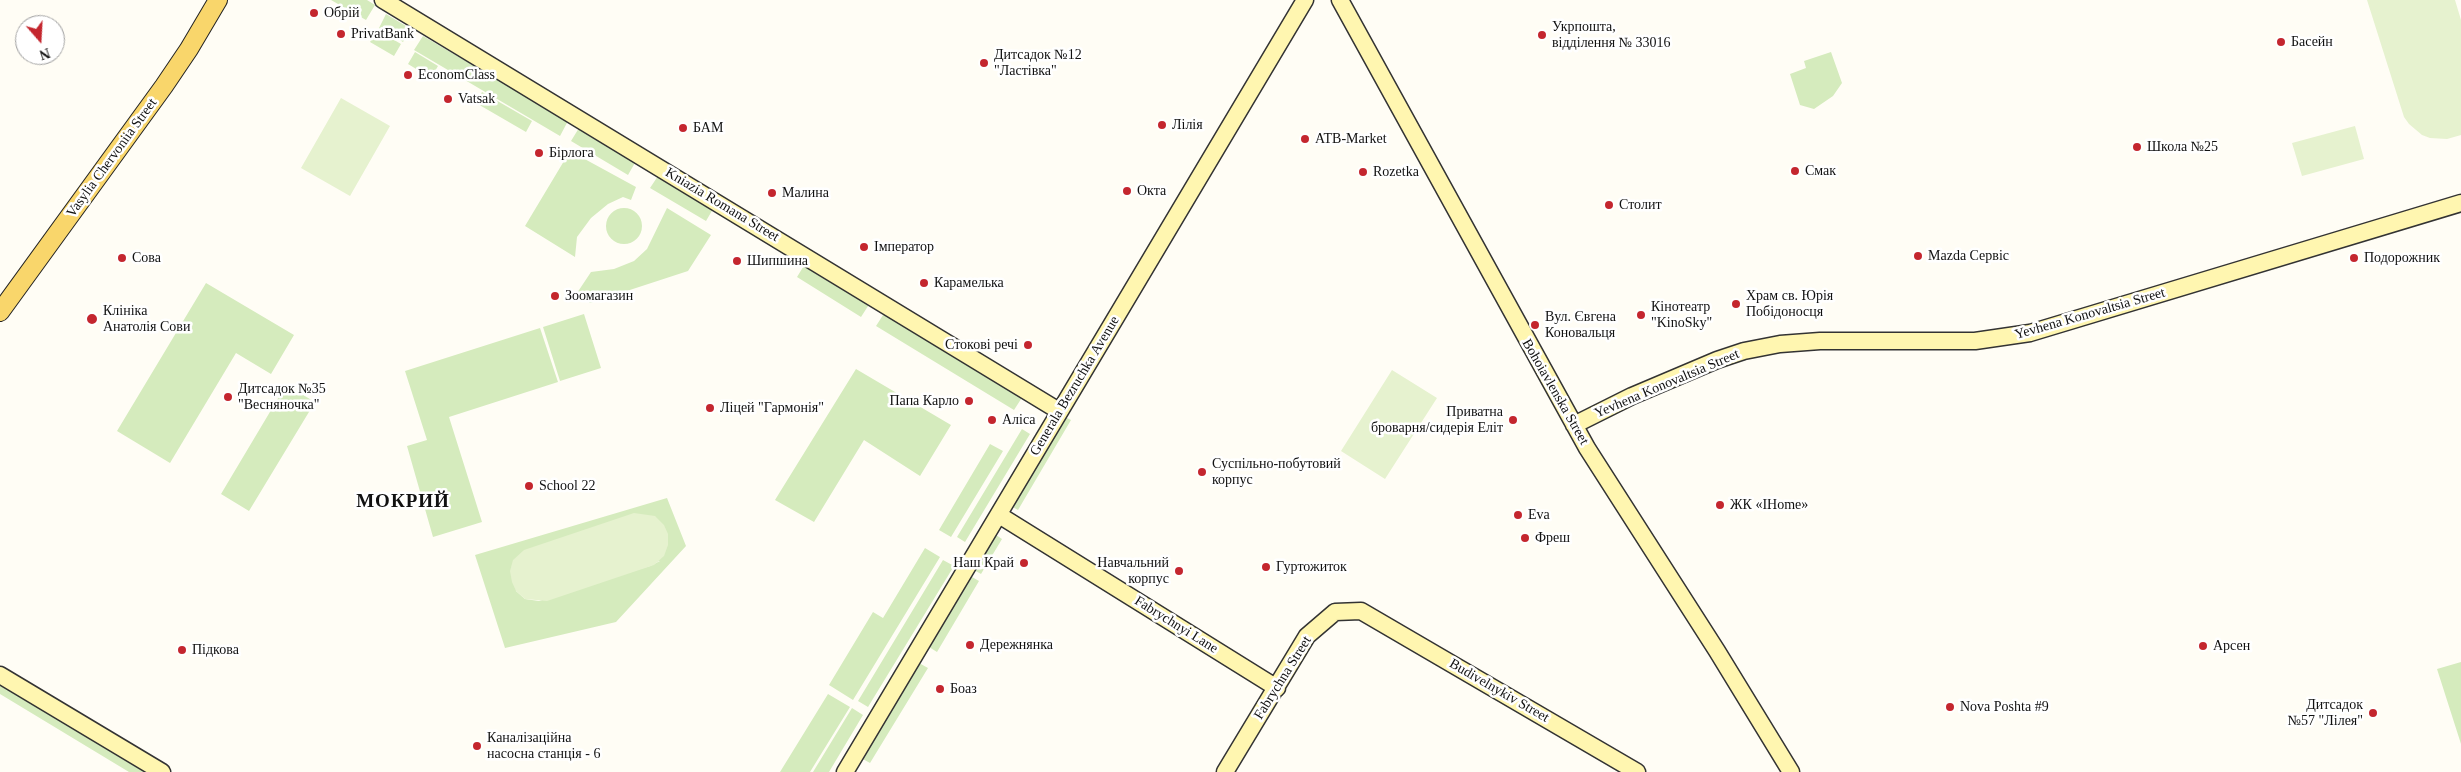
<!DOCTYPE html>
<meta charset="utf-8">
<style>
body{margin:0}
#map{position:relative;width:2461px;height:772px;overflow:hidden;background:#fffdf5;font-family:"Times New Roman",serif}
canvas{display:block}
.north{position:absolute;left:15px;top:15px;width:50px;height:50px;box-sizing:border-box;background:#fff;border:1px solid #a0a0a0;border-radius:50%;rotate:161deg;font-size:14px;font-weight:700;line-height:20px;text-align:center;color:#111}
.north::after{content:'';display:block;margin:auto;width:18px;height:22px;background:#c4262e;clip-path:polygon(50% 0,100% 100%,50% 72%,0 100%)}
</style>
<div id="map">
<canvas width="2461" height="772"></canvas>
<div class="north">N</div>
</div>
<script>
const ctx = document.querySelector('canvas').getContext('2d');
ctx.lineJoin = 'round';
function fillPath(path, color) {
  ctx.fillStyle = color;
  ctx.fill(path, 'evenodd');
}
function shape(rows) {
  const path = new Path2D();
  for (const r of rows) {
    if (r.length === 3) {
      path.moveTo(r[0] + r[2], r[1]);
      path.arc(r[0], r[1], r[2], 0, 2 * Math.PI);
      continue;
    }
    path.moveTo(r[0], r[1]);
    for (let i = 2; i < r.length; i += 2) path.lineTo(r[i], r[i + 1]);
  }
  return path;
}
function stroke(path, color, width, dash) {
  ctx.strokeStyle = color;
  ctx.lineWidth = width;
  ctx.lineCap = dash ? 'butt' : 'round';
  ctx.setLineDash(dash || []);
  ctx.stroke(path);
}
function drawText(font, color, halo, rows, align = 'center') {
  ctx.font = font + ' "Times New Roman",serif';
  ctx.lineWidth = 5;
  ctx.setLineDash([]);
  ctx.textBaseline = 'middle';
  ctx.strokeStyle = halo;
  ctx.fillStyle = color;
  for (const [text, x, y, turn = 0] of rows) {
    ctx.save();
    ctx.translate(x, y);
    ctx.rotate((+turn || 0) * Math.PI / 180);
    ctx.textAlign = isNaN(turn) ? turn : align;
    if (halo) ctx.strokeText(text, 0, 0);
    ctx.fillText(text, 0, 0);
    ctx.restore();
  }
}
const green = shape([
 [331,0,367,0,375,5,366,20],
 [386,14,411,29,403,42,379,28],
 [377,30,401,44,394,56,370,42],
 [423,36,568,121,560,136,414,50],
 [415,52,438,66,431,78,408,64],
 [1831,52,1842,83,1833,96,1814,109,1800,105,1790,74,1806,68,1804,61],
 [482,92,532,121,526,132,476,103],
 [579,128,636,161,628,175,571,141],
 [570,151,636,187,631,200,623,197,608,204,591,218,577,237,575,257,525,226],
 [658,176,713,209,706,221,650,188],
 [624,226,18],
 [667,208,711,235,688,271,590,303,577,293,591,272,614,269,634,261,647,249],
 [805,264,870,303,861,317,797,277],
 [206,283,294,335,271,374,236,353,170,463,117,431],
 [885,312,1023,396,1014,410,876,326],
 [584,314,601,368,560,381,543,327],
 [540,328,558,382,449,417,482,522,433,537,407,446,427,440,405,371],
 [856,369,951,425,920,476,864,440,814,522,775,500],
 [286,385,315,402,249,511,221,494],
 [1063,416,1071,420,1018,510,1011,506],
 [1022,429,1030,434,965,542,957,537],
 [990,444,1003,451,951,537,939,530],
 [667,498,686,546,616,622,505,648,475,555],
 [660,561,650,566,539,601,525,599,516,591],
 [996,535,1002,539,981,574,974,570],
 [925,548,940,557,853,700,829,685,873,612,883,618],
 [943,560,954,566,868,707,858,701],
 [972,577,979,581,937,652,929,647],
 [2461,662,2461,744,2437,669],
 [919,663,928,668,870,763,861,758],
 [0,683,147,772,129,772,0,694],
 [828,694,850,707,810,772,780,772],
 [852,708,863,715,829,772,813,772]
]);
const pitch = shape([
 [2367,0,2455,0,2461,20,2461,135,2447,139,2430,138,2422,135,2409,124,2404,117],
 [341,98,390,126,350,196,301,168],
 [2355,126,2364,159,2302,176,2292,143],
 [1392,370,1437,398,1385,479,1341,451],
 [634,513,655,516,664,525,668,534,668,545,664,556,654,565,547,601,525,599,516,591,512,582,510,571,513,560,524,550]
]);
const secondary = shape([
 [383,0,1059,411],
 [1340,0,1587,448,1717,651,1791,772],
 [1574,425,1632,396,1717,360,1744,351,1780,344,1820,341,1975,341,2030,333,2461,203],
 [999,515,1277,688],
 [0,675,162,772],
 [845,772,1305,0],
 [1225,772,1307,636,1335,612,1361,611,1637,772]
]);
const primary = shape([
 [0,312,164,86,189,49,218,0]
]);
const markers = [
 [314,13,5,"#c4262e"],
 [341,34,5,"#c4262e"],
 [1542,35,5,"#c4262e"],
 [2281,42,5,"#c4262e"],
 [984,63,5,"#c4262e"],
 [408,75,5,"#c4262e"],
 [448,99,5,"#c4262e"],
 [1162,125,5,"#c4262e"],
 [683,128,5,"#c4262e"],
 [1305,139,5,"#c4262e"],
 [2137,147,5,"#c4262e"],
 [539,153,5,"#c4262e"],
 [1795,171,5,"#c4262e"],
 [1363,172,5,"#c4262e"],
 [1127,191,5,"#c4262e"],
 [772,193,5,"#c4262e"],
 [1609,205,5,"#c4262e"],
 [864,247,5,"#c4262e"],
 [1918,256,5,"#c4262e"],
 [122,258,5,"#c4262e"],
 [2354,258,5,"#c4262e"],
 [737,261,5,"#c4262e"],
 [924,283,5,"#c4262e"],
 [555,296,5,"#c4262e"],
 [1736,304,5,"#c4262e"],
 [1641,315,5,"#c4262e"],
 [92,319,6,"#c4262e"],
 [1535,325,5,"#c4262e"],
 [1028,345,5,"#c4262e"],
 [228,397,5,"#c4262e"],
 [969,401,5,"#c4262e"],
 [710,408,5,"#c4262e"],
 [992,420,5,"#c4262e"],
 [1513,420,5,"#c4262e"],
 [1202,472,5,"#c4262e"],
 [529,486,5,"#c4262e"],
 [1720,505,5,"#c4262e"],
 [1518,515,5,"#c4262e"],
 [1525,538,5,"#c4262e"],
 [1024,563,5,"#c4262e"],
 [1266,567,5,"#c4262e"],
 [1179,571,5,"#c4262e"],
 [970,645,5,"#c4262e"],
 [2203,646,5,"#c4262e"],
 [182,650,5,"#c4262e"],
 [940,689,5,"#c4262e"],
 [1950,707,5,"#c4262e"],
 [2373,713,5,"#c4262e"],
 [477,746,5,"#c4262e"]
];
const poiNames = [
 ["Обрій",324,13],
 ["Укрпошта,",1552,27],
 ["відділення № 33016",1552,43],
 ["PrivatBank",351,34],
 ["Басейн",2291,42],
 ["Дитсадок №12",994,55],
 ["\"Ластівка\"",994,71],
 ["EconomClass",418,75],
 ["Vatsak",458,99],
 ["Лілія",1172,125],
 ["БАМ",693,128],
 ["ATB-Market",1315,139],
 ["Школа №25",2147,147],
 ["Бірлога",549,153],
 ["Смак",1805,171],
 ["Rozetka",1373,172],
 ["Окта",1137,191],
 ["Малина",782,193],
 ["Столит",1619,205],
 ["Імператор",874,247],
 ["Mazda Сервіс",1928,256],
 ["Сова",132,258],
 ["Подорожник",2364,258],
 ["Шипшина",747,261],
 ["Карамелька",934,283],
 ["Зоомагазин",565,296],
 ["Храм св. Юрія",1746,296],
 ["Побідоносця",1746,312],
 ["Кінотеатр",1651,307],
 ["\"KinoSky\"",1651,323],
 ["Клініка",103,311],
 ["Анатолія Сови",103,327],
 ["Вул. Євгена",1545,317],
 ["Коновальця",1545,333],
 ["Стокові речі",1018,345,"right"],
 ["Дитсадок №35",238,389],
 ["\"Весняночка\"",238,405],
 ["Папа Карло",959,401,"right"],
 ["Ліцей \"Гармонія\"",720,408],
 ["Приватна",1503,412,"right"],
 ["броварня/сидерія Еліт",1503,428,"right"],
 ["Аліса",1002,420],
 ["Суспільно-побутовий",1212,464],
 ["корпус",1212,480],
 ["School 22",539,486],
 ["ЖК «IHome»",1730,505],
 ["Eva",1528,515],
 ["Фреш",1535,538],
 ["Наш Край",1014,563,"right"],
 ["Навчальний",1169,563,"right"],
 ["корпус",1169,579,"right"],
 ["Гуртожиток",1276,567],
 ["Дережнянка",980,645],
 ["Арсен",2213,646],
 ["Підкова",192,650],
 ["Боаз",950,689],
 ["Дитсадок",2363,705,"right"],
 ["№57 \"Лілея\"",2363,721,"right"],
 ["Nova Poshta #9",1960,707],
 ["Каналізаційна",487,738],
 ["насосна станція - 6",487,754]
];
const streetNames = [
 ["Vasylia Chervoniia Street",112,158,-54],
 ["Kniazia Romana Street",722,205,31],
 ["Yevhena Konovaltsia Street",2090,314,-16],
 ["Yevhena Konovaltsia Street",1667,384,-23],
 ["Generala Bezruchka Avenue",1075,386,-59],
 ["Bohoiavlenska Street",1555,392,60],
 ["Fabrychnyi Lane",1176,625,32],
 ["Fabrychna Street",1283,678,-58],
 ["Budivelnykiv Street",1499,691,30]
];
const districtNames = [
 ["МОКРИЙ",403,502]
];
fillPath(green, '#d5ebbd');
fillPath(pitch, '#e6f2cf');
stroke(secondary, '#333', 19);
stroke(primary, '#222', 20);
stroke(secondary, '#fff6b0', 16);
stroke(primary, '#f9d66b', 18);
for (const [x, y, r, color] of markers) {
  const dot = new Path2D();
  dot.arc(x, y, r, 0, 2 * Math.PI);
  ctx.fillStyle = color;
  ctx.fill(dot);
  stroke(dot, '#fff', 2);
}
drawText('14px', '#111', '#fff', poiNames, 'left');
drawText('14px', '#111', '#fff', streetNames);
ctx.letterSpacing = '1px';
drawText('bold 19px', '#111', '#fff', districtNames);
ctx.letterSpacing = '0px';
</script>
